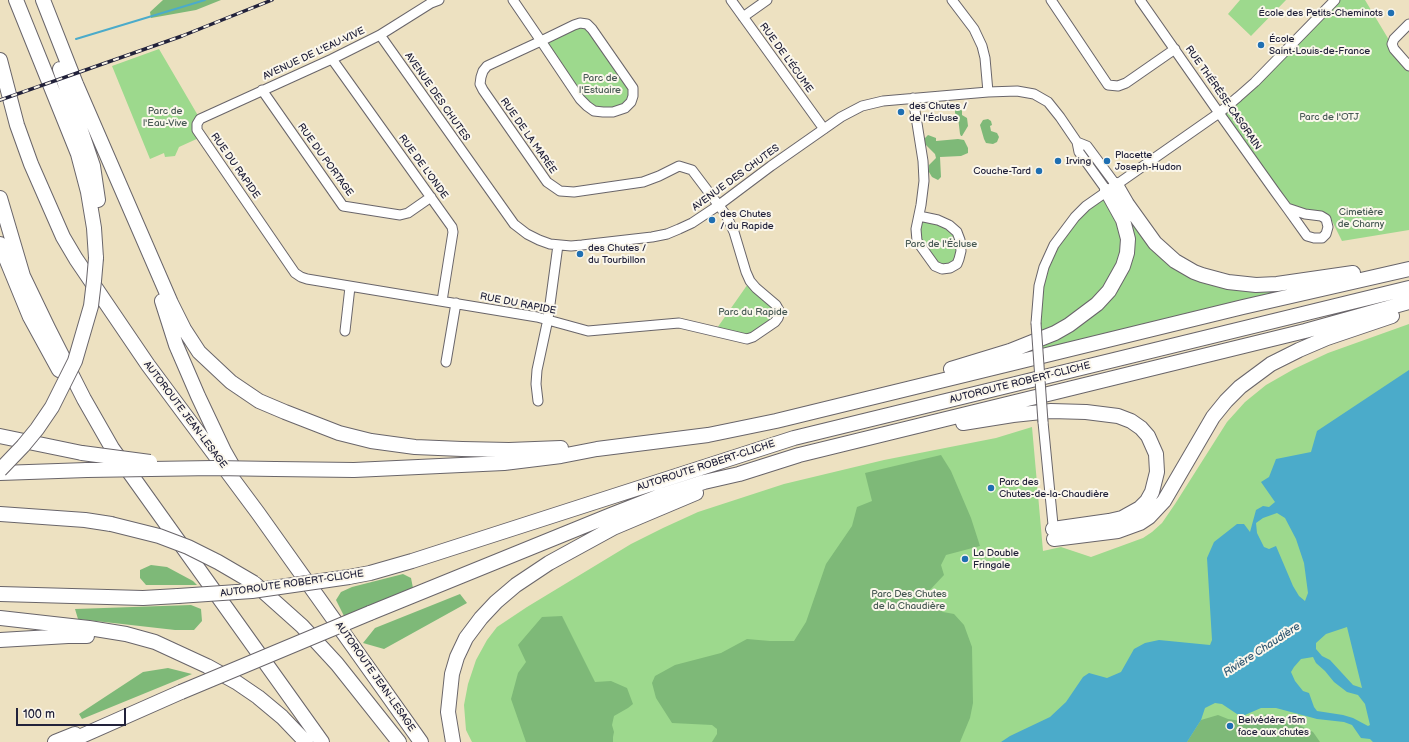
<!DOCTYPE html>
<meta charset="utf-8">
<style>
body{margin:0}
#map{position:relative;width:1409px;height:742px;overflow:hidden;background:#ede1c1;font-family:"Balsamiq Sans",sans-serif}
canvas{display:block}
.scale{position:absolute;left:16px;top:708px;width:110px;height:18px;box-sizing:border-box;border:2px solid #22223b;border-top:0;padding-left:5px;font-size:12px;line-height:14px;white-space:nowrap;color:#22223b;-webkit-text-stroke:3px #fbf7ec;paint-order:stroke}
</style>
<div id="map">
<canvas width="1409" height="742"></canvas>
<div class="scale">100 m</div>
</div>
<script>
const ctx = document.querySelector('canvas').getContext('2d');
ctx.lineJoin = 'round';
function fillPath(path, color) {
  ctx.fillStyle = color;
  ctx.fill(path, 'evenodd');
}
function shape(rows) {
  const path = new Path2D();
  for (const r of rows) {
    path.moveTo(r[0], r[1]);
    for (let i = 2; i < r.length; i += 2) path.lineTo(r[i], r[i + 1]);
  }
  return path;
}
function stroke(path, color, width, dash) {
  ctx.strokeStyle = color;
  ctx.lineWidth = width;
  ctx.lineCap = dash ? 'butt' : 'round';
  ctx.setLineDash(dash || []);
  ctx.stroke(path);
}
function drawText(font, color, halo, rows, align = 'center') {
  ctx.font = font + ' "Balsamiq Sans",sans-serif';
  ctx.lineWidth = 4;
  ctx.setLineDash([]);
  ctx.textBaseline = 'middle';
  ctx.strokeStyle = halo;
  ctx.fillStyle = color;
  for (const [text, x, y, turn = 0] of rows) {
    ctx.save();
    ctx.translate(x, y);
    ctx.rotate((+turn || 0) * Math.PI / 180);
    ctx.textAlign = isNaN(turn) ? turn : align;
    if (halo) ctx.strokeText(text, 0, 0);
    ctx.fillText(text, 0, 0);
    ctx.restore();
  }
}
const green = shape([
 [1240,0,1286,0,1251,36,1228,14],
 [1331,0,1365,0,1389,40,1409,68,1409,230,1342,241,1331,219,1326,214,1300,209,1297,206,1291,210,1219,107,1254,81],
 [587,24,633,88,625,108,594,111,541,41],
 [159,49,200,119,201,137,179,147,175,156,165,157,164,153,150,159,112,66],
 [1107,191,1155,243,1202,275,1311,285,1038,358,1039,286,1063,232],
 [919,216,957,232,959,259,942,269,922,250],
 [750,281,780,312,753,337,715,331],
 [1409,324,1409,742,472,742,466,730,464,705,468,684,476,660,487,640,497,627,527,607,631,544,663,528,698,512,784,484,884,460,996,438,1032,427,1043,551,1061,547,1091,557,1143,538,1152,532,1162,523,1175,504,1227,422,1245,402,1266,385,1294,369,1328,353]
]);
const forest = shape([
 [163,0,221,0,196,10,151,18,150,12],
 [955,108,960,108,962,111,962,115,967,118,968,126,962,136,961,136,960,134,958,117,955,113],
 [988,119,991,121,992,125,990,126,991,131,997,133,999,137,997,142,993,144,986,143,984,139,980,125,983,120],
 [928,135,936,138,936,141,958,139,964,140,968,148,968,153,961,156,940,157,941,177,938,180,932,177,929,172,929,165,936,158,935,154,925,144,925,138],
 [941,455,951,471,971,518,980,546,946,555,941,565,944,575,929,591,930,604,943,612,954,614,964,625,972,647,973,703,970,718,960,742,712,742,717,734,717,729,712,725,672,723,656,698,652,683,655,676,675,665,721,653,747,639,770,641,794,641,806,622,826,564,852,526,857,507,872,501,865,473],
 [151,565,167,567,193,581,197,585,146,585,140,578,140,570],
 [403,574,411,578,413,588,344,616,336,600,341,592,352,587],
 [460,594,467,603,384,649,363,643,375,628],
 [191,605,201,609,202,621,194,630,175,630,78,619,75,609],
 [562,616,595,682,611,681,627,688,633,704,628,708,614,716,612,725,614,732,613,737,613,742,526,742,511,699,518,673,526,662,518,645,542,617],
 [168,668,192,674,82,719,79,714,143,672],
 [1267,714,1297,724,1313,732,1320,742,1187,742,1201,720,1218,715,1228,719,1241,721,1251,720]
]);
const water = shape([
 [1409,370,1409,742,1373,742,1370,739,1361,738,1352,725,1344,722,1317,719,1276,708,1261,708,1245,715,1237,714,1222,704,1215,703,1205,708,1201,720,1187,742,1001,742,1010,736,1050,717,1066,702,1083,677,1089,673,1107,678,1121,672,1134,649,1145,643,1159,640,1210,645,1212,640,1207,558,1214,542,1237,524,1244,524,1250,532,1256,510,1263,506,1269,507,1275,502,1261,482,1269,477,1276,459,1311,452,1317,431],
 [1277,513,1285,518,1296,539,1304,563,1308,593,1305,601,1299,596,1293,586,1276,546,1269,549,1264,547,1257,533,1256,523,1263,518],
 [1347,627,1362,688,1353,685,1330,660,1322,656,1316,649,1316,643,1326,634],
 [1313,657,1316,663,1325,671,1334,682,1347,692,1358,695,1365,704,1370,725,1368,726,1353,718,1343,715,1317,711,1314,707,1309,693,1303,691,1295,681,1291,672,1294,667,1301,659]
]);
const stream = shape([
 [76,39,205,0]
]);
const minor = shape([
 [439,0,431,3,380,35,332,59,200,119,197,124,197,130,295,273,301,277,307,279,537,317,588,331,679,323,747,339,753,337,775,322,778,318,780,312,776,305,756,288,750,281,746,272,734,232,726,215,692,170,679,166,659,176,643,182,574,192,560,191,547,182,483,90,480,84,481,77,483,71,487,66,541,41,574,25,580,23,587,24,592,29,633,88,633,96,631,102,625,108,613,112,603,112,594,111,587,106,580,99,541,41,513,0],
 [731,0,824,129],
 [952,0,974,29,982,46,985,58,988,92],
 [1051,0,1108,85,1118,86,1126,83,1175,49],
 [1140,0,1219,113,1276,193,1287,208,1307,236,1314,238,1322,238,1326,234,1328,227,1326,219,1321,216,1305,214,1287,208],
 [743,17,767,0],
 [1409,24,1394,39,1392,44,1394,49,1409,66],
 [380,35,514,224,527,234,539,240,550,244,571,246,582,245,652,237,667,234,679,229,692,223,719,205,771,166,841,117,862,106,883,101,988,92,1017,91,1034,94,1048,102,1060,117,1077,142,1079,152,1107,191],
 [332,59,452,227,453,232,442,301],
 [262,90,343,206,400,215,408,213,431,197],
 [913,98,923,161,924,181,921,205,916,229,917,241,935,266,942,269,950,268,957,264,959,259,961,251,960,240,957,232,949,225,938,220,919,216],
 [1077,142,1087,146,1116,185],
 [1036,323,1039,286,1044,267,1054,245,1075,217,1086,206,1219,113,1238,97,1255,82,1335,0],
 [345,331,350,287],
 [446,362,456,303],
 [538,401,536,384,537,370,548,319,558,245],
 [1043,422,1054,535]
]);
const highway = shape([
 [16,0,78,154,88,192,94,228,96,258],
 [43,0,76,84,171,303,184,329,199,352,231,382,259,401,285,412,339,433,371,441,415,447,462,449,509,450,561,448],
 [0,60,17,125,31,164,63,237,76,259,148,365,258,513,421,742],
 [60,69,93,166,98,200],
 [1116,185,1127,204,1155,243,1175,261,1194,272,1202,275,1228,282,1256,285,1277,284,1353,273],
 [0,198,23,276,48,328,84,399,112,448,322,742],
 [0,244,30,317,59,370],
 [162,301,176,345,198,396,224,451,232,465],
 [951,369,1010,351,1055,333,1069,325,1097,304,1109,291,1123,266,1127,253,1128,239,1123,220,1107,191],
 [963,423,1013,415,1051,411,1086,412,1118,416,1131,421,1141,428,1148,436,1156,454,1157,472,1152,492,1147,501,1140,508,1122,518,1109,521,1053,529],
 [0,436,82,453],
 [275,469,354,470,504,463,561,456,597,449,708,435,776,421,1243,307,1409,269],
 [0,473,87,470],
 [0,514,85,520,111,524],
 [1054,539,1118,531,1140,523,1149,517,1164,501,1213,417,1226,401,1240,387,1271,364,1299,350,1327,338,1392,316],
 [349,577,370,573,412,561,794,438,1409,288],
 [255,584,302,626,337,664,399,742],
 [0,594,143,598,178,596],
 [370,613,611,515,657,497,704,482,739,474,799,455,1305,331,1409,302],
 [0,618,89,628,126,634,155,642,207,666,236,682,258,697,282,717,306,742],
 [0,640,68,636,87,636],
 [55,742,75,734],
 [68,742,181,692],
 [453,742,448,712,452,674,457,657,466,638,481,618,496,602,516,585,549,563,613,528,696,493]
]);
const rail = shape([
 [0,100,182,36,272,0]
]);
const minorBridge = shape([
 [1036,323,1043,422]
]);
const highwayBridge = shape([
 [82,453,150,462],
 [0,470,23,446,37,429,52,407,75,361,91,306,94,281,96,258],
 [87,470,214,468,275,469],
 [111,524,159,536,188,547,218,562,254,583],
 [178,596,252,591,349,577],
 [181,692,370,613]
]);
const markers = [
 [1391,13,4,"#1f6fb2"],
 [1261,45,4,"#1f6fb2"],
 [901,112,4,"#1f6fb2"],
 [1058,161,4,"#1f6fb2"],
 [1107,161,4,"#1f6fb2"],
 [1039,171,4,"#1f6fb2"],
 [712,220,4,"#1f6fb2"],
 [580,254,4,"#1f6fb2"],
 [991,488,4,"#1f6fb2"],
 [965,559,4,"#1f6fb2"],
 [1230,726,4,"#1f6fb2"]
];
const poiNames = [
 ["École des Petits-Cheminots",1383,13,"right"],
 ["École",1269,39],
 ["Saint-Louis-de-France",1269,51],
 ["des Chutes /",909,106],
 ["de l'Écluse",909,118],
 ["Placette",1115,155],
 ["Joseph-Hudon",1115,167],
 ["Irving",1066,161],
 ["Couche-Tard",1031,171,"right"],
 ["des Chutes",720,214],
 ["/ du Rapide",720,226],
 ["des Chutes /",588,248],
 ["du Tourbillon",588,260],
 ["Parc des",999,482],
 ["Chutes-de-la-Chaudière",999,494],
 ["La Double",973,553],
 ["Fringale",973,565],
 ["Belvédère 15m",1238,720],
 ["face aux chutes",1238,732]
];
const streetNames = [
 ["AVENUE DE L'EAU-VIVE",314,54,-25],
 ["RUE DE L'ÉCUME",786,58,54],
 ["AVENUE DES CHUTES",437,97,55],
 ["RUE THÉRÈSE-CASGRAIN",1223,98,55],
 ["RUE DE LA MARÉE",528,136,55],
 ["RUE DU PORTAGE",325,160,54],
 ["RUE DU RAPIDE",235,166,55],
 ["RUE DE L'ONDE",423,167,54],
 ["AVENUE DES CHUTES",736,178,-36],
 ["RUE DU RAPIDE",518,304,11],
 ["AUTOROUTE ROBERT-CLICHE",1020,383,-14],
 ["AUTOROUTE JEAN-LESAGE",185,415,53],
 ["AUTOROUTE ROBERT-CLICHE",706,466,-18],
 ["AUTOROUTE ROBERT-CLICHE",292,584,-8],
 ["AUTOROUTE JEAN-LESAGE",375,677,55]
];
const parkNames = [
 ["Parc de",600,78],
 ["l'Estuaire",600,90],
 ["Parc de",165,111],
 ["l'Eau-Vive",165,123],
 ["Parc de l'OTJ",1329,117],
 ["Cimetière",1361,212],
 ["de Charny",1361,224],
 ["Parc de l'Écluse",941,244],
 ["Parc du Rapide",753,312],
 ["Parc Des Chutes",909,594],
 ["de la Chaudière",909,606]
];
const waterNames = [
 ["Rivière Chaudière",1262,650,-33]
];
fillPath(green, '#9dd98d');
fillPath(forest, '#7eb978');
fillPath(water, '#4babca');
stroke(stream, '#4babca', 2);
stroke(minor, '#69656a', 11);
stroke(highway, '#69656a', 16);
stroke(minor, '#fff', 9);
stroke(highway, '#fff', 14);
stroke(rail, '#22223b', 3.5);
stroke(rail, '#fbf7ec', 2, [6]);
stroke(minorBridge, '#69656a', 11, []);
stroke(highwayBridge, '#69656a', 16, []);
stroke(minorBridge, '#fff', 9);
stroke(highwayBridge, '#fff', 14);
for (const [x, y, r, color] of markers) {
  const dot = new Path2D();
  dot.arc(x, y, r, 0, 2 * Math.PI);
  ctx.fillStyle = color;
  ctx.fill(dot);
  stroke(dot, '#fbf7ec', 1.5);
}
drawText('10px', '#22223b', '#fbf7ec', poiNames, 'left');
drawText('10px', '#22223b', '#fbf7ec', streetNames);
drawText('10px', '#475954', '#fbf7ec', parkNames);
drawText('italic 11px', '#325974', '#fbf7ec', waterNames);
</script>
